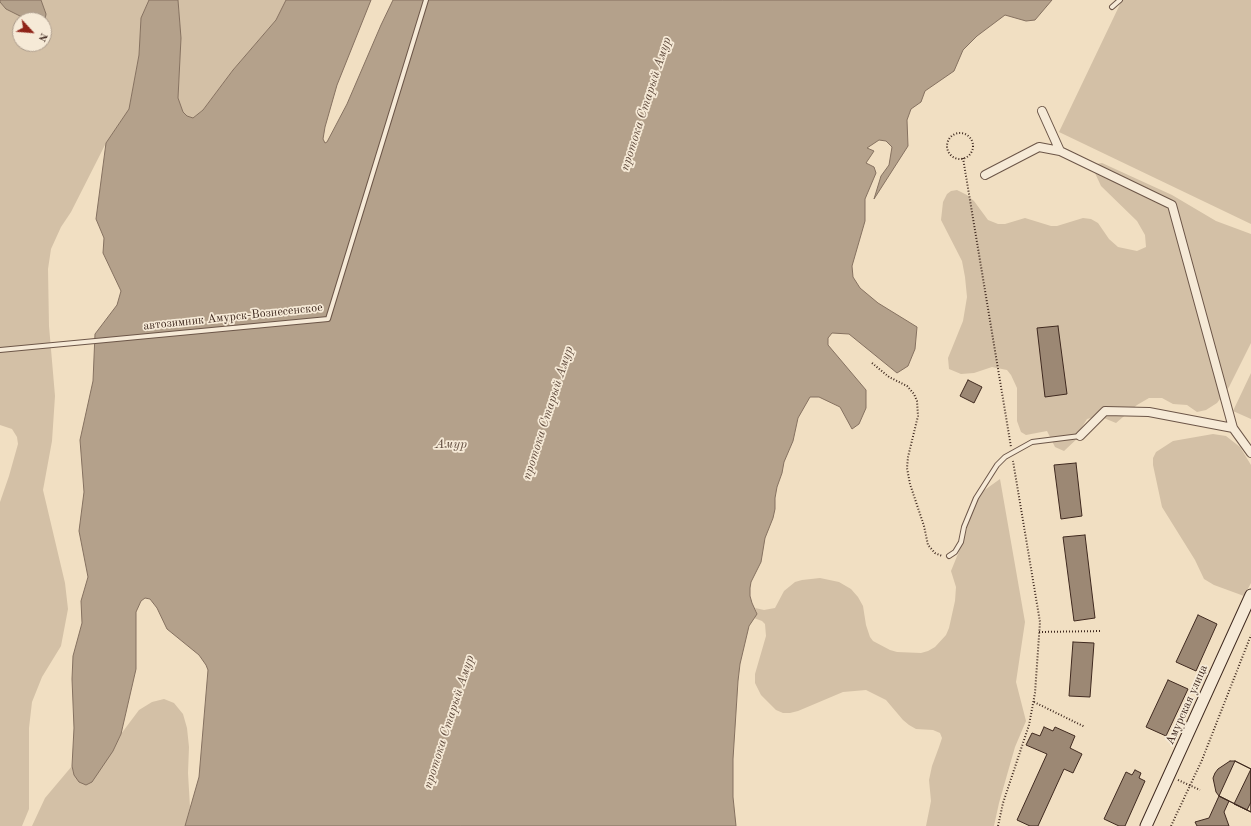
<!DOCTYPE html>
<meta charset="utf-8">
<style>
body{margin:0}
#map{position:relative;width:1251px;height:826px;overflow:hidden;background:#f1dfc2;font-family:"Old Standard TT",serif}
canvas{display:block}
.north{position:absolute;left:12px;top:12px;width:40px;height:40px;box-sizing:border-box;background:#f6ead7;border:1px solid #ad9d8d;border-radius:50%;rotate:116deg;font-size:11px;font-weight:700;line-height:16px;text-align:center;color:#3f291f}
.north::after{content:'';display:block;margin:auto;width:14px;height:18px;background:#8f2418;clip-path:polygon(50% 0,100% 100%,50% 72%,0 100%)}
</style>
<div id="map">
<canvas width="1251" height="826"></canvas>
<div class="north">N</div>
</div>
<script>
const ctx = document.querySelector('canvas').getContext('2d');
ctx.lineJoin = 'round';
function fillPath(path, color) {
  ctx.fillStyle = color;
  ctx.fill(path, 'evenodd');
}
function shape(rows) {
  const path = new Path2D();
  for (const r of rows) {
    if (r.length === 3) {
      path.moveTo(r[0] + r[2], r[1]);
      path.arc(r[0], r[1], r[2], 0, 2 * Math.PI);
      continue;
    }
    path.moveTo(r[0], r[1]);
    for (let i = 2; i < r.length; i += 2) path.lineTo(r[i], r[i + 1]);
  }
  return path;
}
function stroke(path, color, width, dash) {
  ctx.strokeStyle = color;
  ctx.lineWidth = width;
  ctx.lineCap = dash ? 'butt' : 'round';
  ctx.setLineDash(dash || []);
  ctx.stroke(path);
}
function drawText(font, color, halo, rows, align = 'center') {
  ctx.font = font + ' "Old Standard TT",serif';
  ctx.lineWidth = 3.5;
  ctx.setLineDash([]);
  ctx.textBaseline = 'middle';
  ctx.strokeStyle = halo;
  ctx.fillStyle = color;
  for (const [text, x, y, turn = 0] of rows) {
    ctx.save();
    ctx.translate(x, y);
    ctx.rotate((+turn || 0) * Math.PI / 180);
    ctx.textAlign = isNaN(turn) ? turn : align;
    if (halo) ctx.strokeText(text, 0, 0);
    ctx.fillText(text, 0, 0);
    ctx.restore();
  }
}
const green = shape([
 [41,0,149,0,141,18,139,55,129,109,106,143,71,212,61,227,51,249,48,269,49,326,55,396,52,441,43,490,65,583,68,609,61,646,42,677,32,702,29,728,29,809,22,826,0,826,0,502,9,476,18,444,17,437,12,429,0,425,0,2,6,9,28,20,20,20,20,44,44,44,44,26,46,14],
 [178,0,286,0,276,20,233,70,203,110,193,118,187,116,183,112,178,98,181,38],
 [1122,0,1251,0,1251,224,1059,132],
 [1102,163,1172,195,1216,221,1251,234,1251,343,1229,387,1217,403,1206,410,1197,412,1187,405,1173,404,1162,398,1149,398,1137,405,1116,423,1099,416,1087,419,1079,432,1080,436,1064,451,1055,447,1047,431,1026,435,1021,432,1017,421,1017,388,1011,375,1007,370,992,367,974,373,961,374,949,369,948,358,963,321,967,297,965,277,962,261,941,220,943,202,947,194,951,191,957,190,967,195,974,201,988,220,998,224,1005,224,1025,218,1051,226,1057,226,1083,218,1091,219,1098,223,1109,239,1118,247,1137,251,1146,247,1145,235,1137,221,1101,186,1095,173,1096,164],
 [1251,373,1251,419,1233,411],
 [1213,434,1226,436,1240,447,1251,465,1251,583,1244,596,1214,585,1204,579,1195,560,1162,507,1153,465,1153,458,1156,452,1173,441],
 [1000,479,1025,622,1016,682,1026,721,1015,747,999,803,994,826,926,826,931,801,929,780,932,766,939,747,942,738,940,733,933,730,916,729,909,725,903,720,886,700,866,690,843,692,798,711,790,713,783,713,776,710,761,695,755,683,755,674,766,636,765,624,762,621,754,618,757,613,755,608,764,610,775,608,784,591,795,582,802,580,820,578,839,582,851,589,858,597,863,606,866,625,870,637,873,641,890,650,897,652,921,653,928,651,935,647,946,635,949,628,955,601,956,587,951,571,964,539,970,514,979,494],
 [164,699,174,703,183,714,187,728,189,747,188,773,190,807,185,826,32,826,45,798,72,766,74,775,113,751,121,734,139,710,152,702]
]);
const water = shape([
 [0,0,41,0,46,14,44,26,44,20,28,20,6,9,0,2,0,0],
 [149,0,178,0,181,38,178,98,183,112,187,116,193,118,203,110,233,70,276,20,286,0,371,0,337,85,325,127,323,139,325,143,327,142,347,104,381,25,393,0,1052,0,1035,20,1026,21,1005,15,977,36,963,50,954,71,925,91,921,102,911,109,907,120,908,146,874,199,881,176,889,165,892,147,886,141,879,140,867,148,874,151,866,163,874,167,876,173,865,199,865,221,852,266,853,277,860,288,878,303,917,327,915,349,908,366,897,373,849,334,832,333,828,338,828,345,866,390,866,408,859,424,852,429,840,407,819,397,810,397,798,418,793,441,784,462,782,473,777,487,775,498,775,509,773,518,765,538,761,562,751,582,750,588,750,596,752,603,757,614,749,626,740,664,738,681,733,759,733,797,736,826,185,826,199,777,208,670,206,665,199,655,167,629,157,608,150,599,145,598,141,601,136,612,136,669,121,734,113,751,92,782,86,785,79,782,74,775,72,766,74,728,72,679,73,656,82,623,81,601,88,577,79,531,84,492,80,440,93,381,95,334,117,305,121,291,103,253,104,238,96,219,106,143,129,109,139,55,141,18,149,0]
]);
const building = shape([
 [1058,326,1067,394,1045,397,1037,328,1058,326],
 [968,380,982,387,974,403,960,396,968,380],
 [1076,463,1082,516,1061,519,1054,465,1076,463],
 [1085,535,1095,618,1074,621,1063,537,1085,535],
 [1198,615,1217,624,1196,671,1176,662,1198,615],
 [1073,642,1094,643,1090,697,1069,696,1073,642],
 [1168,680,1188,689,1166,736,1146,727,1168,680],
 [1044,727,1053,731,1055,727,1075,736,1070,748,1082,754,1073,773,1064,769,1038,826,1030,826,1017,820,1047,754,1026,745,1032,733,1040,736,1044,727],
 [1230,761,1235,761,1251,769,1251,802,1247,810,1219,796,1216,792,1213,778,1215,773,1218,769,1230,761],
 [1235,761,1251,769,1251,812,1219,796,1235,761],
 [1251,769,1251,812,1234,804,1251,769],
 [1135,770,1141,773,1139,778,1145,781,1125,826,1119,826,1104,819,1126,772,1132,775,1135,770],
 [1219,796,1229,801,1224,812,1229,826,1197,826,1195,822,1209,818,1219,796]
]);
const path = shape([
 [960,146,13],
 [963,158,1011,447],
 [872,363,889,377,907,386,914,394,917,401,918,416,908,457,907,468,910,484,924,526,928,545,935,553,942,556],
 [1039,632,1102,631],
 [1034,702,1085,727],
 [1178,780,1200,790],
 [998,826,1003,803,1029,725,1035,693,1040,622,1013,461],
 [1171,826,1202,760,1251,635]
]);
const lane = shape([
 [1112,7,1120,0],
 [0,350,328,319,426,0],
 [949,556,955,552,961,542,964,527,976,498,997,465,1005,457,1032,442,1080,436]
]);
const street = shape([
 [1042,111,1060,151,1172,205,1233,428,1251,453],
 [985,175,1039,147,1060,151],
 [1080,436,1105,411,1149,412,1233,428]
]);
const secondary = shape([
 [1146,826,1251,595]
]);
const streetNames = [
 ["автозимник Амурск-Вознесенское",233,317,-6],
 ["Амурская улица",1187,705,-66]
];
const waterNames = [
 ["протока Старый Амур",646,104,-72],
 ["протока Старый Амур",548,413,-72],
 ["Амур",451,445],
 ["протока Старый Амур",449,722,-72]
];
fillPath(green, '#d3c0a6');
fillPath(water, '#b4a18b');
stroke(water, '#857160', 1);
fillPath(building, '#9c8874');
stroke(building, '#3f291f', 1);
stroke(lane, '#6c5648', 6);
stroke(street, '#6c5648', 10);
stroke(secondary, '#3f291f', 13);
stroke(path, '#3f291f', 2, [1, 2]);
stroke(lane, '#f6ead7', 4);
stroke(street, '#f6ead7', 8);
stroke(secondary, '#f6ead7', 11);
drawText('12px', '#3f291f', '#f6ead7', streetNames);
drawText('italic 13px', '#624d3f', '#f6ead7', waterNames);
</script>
